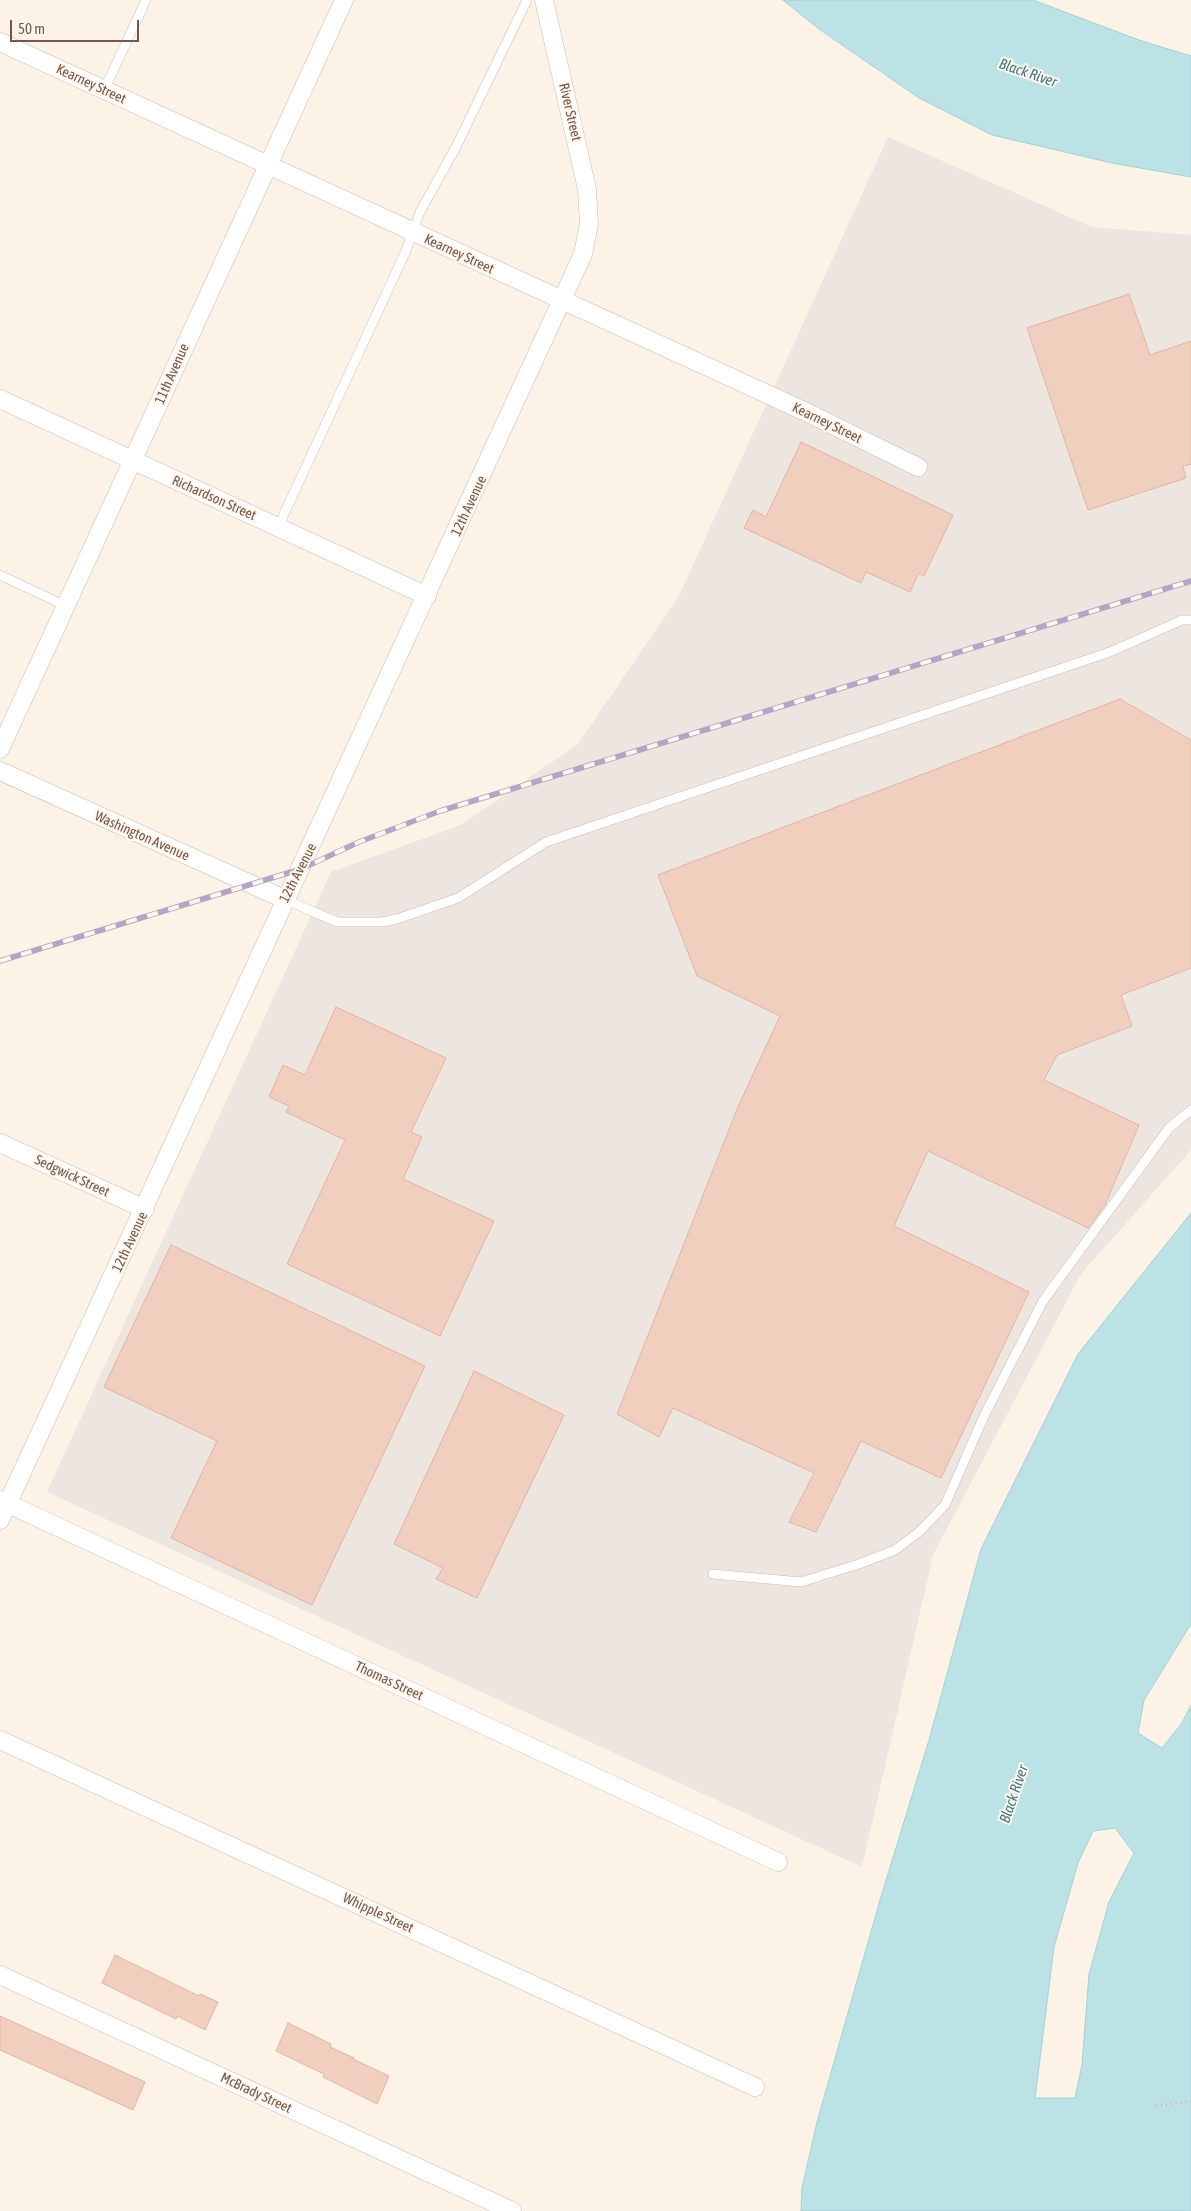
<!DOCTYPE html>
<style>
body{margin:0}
#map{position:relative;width:1191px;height:2211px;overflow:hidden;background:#fcf2e6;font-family:"Asap Condensed",sans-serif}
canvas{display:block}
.scale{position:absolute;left:10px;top:20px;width:129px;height:22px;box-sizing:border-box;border:2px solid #75574b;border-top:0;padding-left:6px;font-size:15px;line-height:18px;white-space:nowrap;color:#75574b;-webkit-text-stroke:4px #fff6ec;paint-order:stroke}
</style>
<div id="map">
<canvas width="1191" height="2211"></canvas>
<div class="scale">50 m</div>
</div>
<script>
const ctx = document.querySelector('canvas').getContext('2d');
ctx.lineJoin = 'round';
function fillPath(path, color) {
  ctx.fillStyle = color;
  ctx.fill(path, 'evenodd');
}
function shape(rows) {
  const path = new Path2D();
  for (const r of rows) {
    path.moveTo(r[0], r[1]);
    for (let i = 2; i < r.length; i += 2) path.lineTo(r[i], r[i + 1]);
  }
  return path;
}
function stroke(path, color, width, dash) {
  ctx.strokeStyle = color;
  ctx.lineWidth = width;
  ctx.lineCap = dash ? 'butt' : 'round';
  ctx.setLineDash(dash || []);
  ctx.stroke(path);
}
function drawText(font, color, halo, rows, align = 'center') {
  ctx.font = font + ' "Asap Condensed",sans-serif';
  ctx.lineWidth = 4;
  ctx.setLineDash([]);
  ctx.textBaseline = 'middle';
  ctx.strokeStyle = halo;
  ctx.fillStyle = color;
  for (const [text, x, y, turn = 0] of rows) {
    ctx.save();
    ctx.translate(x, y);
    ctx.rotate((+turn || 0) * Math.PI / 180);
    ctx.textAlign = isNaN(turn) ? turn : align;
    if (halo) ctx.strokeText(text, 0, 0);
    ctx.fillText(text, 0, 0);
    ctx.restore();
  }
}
const industrial = shape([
 [888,137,1092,227,1191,235,1191,1150,1081,1274,933,1555,862,1867,47,1492,331,872,461,825,578,744,679,596]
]);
const water = shape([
 [783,0,1033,0,1139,40,1191,56,1191,177,1112,163,992,135,919,98,819,29,783,0],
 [1191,1213,1191,1624,1144,1700,1138,1733,1162,1748,1182,1723,1191,1705,1191,2211,801,2211,802,2188,817,2122,880,1900,929,1740,981,1549,1078,1354,1191,1213],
 [1115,1828,1134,1853,1109,1902,1089,1974,1082,2065,1075,2098,1035,2098,1054,1947,1078,1863,1093,1831,1115,1828]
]);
const building = shape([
 [1129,294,1150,355,1191,341,1191,464,1183,466,1186,478,1088,510,1027,328,1129,294],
 [801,442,953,515,924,576,919,573,910,592,866,572,861,583,744,528,753,510,766,517,801,442],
 [1120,699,1191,740,1191,968,1121,995,1132,1026,1057,1055,1044,1080,1139,1125,1105,1205,1088,1228,928,1151,894,1226,1029,1292,941,1478,861,1441,816,1532,789,1522,814,1473,673,1408,659,1437,617,1414,737,1109,780,1016,697,976,658,875,1120,699],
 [336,1007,446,1058,411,1132,422,1137,403,1179,494,1221,440,1336,287,1264,345,1140,286,1112,289,1106,269,1097,283,1065,305,1075,336,1007],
 [171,1245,425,1366,312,1605,171,1538,217,1441,104,1387,171,1245],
 [474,1371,564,1415,477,1598,436,1579,443,1568,394,1544,474,1371],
 [115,1955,199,1996,200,1994,218,2002,205,2030,177,2016,176,2019,102,1983,115,1955],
 [0,2016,145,2082,133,2110,0,2050,0,2016],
 [288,2023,331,2044,330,2047,354,2058,353,2059,389,2076,377,2104,323,2077,324,2074,276,2051,288,2023]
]);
const path = shape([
 [1156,2106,1191,2101]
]);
const lane = shape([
 [104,90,146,0],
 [278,527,405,253,420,212,456,147,527,0],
 [0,575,66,606],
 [284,899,337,922,382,922,397,919,458,898,546,842,1110,652,1182,620,1191,620],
 [713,1574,801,1582,859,1564,895,1550,919,1532,945,1505,985,1414,1043,1301,1169,1128,1191,1110]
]);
const street = shape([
 [0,42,804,411,918,467],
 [0,399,427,596],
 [0,749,344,0],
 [0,771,284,899],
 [0,1143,145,1209],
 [0,1500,778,1862],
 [0,1520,583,254,589,224,587,189,544,0],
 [0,1740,755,2087],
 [0,1975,512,2211]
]);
const rail = shape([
 [0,961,301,869,359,842,440,811,1191,581]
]);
const streetNames = [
 ["Kearney Street",91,84,25],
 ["River Street",570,112,77],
 ["Kearney Street",459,254,25],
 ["11th Avenue",172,374,-66],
 ["Kearney Street",827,423,26],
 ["Richardson Street",214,498,24],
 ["12th Avenue",469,506,-65],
 ["Washington Avenue",142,836,24],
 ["12th Avenue",298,873,-63],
 ["Sedgwick Street",72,1176,25],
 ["12th Avenue",130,1242,-65],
 ["Thomas Street",389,1681,25],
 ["Whipple Street",378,1913,25],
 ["McBrady Street",256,2093,25]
];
const waterNames = [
 ["Black River",1028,73,19],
 ["Black River",1014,1794,-71]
];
fillPath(industrial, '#ece5e0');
fillPath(water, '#bbe2e5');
stroke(water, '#a1d2d7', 1);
fillPath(building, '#f1cfbe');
stroke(building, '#e3b59f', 1);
stroke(lane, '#cfbbaf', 10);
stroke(street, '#cfbbaf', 19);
stroke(path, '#d6b2a1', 3, [1, 4]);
stroke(lane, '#fff', 9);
stroke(street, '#fff', 18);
stroke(rail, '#b4a4c5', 5.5);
stroke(rail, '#fff6ec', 4, [11]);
drawText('14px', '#75574b', '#fff6ec', streetNames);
drawText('italic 15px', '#437a80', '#fff6ec', waterNames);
</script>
